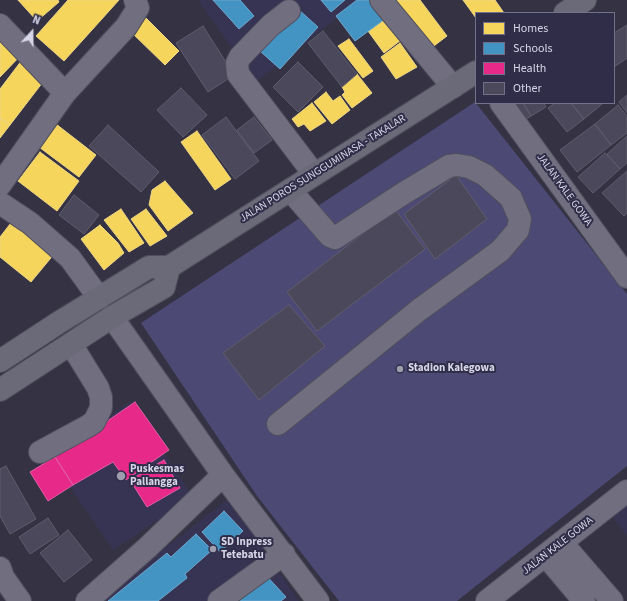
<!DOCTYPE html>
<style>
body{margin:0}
#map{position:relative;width:627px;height:601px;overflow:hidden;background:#353343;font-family:"Source Sans 3",sans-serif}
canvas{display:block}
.legend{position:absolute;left:475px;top:12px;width:140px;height:92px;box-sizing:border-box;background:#302d49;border:1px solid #737189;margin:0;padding:5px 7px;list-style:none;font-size:12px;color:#d7d6e8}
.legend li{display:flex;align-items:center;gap:8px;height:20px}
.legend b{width:20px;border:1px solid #737189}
.north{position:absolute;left:12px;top:12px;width:40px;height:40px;-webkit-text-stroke:3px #302d49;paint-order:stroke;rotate:21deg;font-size:11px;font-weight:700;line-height:16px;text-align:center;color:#d7d6e8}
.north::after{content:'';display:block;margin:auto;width:14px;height:18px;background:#d7d6e8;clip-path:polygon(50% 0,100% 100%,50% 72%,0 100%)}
</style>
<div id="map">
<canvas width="627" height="601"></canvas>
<ul class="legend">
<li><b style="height:11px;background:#f6d55c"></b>Homes</li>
<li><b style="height:11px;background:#4393c3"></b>Schools</li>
<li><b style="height:11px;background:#e7298a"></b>Health</li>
<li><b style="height:11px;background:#4b485c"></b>Other</li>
</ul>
<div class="north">N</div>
</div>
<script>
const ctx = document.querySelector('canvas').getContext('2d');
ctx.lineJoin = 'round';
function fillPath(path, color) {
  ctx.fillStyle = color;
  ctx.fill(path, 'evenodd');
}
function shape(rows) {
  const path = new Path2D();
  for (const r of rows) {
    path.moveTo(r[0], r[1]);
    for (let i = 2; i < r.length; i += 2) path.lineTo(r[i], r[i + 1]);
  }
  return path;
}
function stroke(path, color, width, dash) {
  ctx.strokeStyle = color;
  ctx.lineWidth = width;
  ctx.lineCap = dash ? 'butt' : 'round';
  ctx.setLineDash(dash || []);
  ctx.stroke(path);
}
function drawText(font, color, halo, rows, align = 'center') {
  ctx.font = font + ' "Source Sans 3",sans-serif';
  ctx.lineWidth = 4;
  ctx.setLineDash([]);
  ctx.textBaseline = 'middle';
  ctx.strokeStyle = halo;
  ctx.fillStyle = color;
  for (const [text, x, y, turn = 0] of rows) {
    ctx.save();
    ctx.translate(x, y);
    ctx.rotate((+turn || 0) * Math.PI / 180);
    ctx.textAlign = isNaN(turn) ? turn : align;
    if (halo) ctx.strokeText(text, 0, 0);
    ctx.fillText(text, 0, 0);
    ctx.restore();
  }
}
const built = shape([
 [198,0,360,0,256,82],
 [130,402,193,497,113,550,49,456],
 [627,493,627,536,606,508],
 [229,498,299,601,97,601]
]);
const green = shape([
 [475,102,627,294,627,466,457,601,339,601,257,496,141,323]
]);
const homes = shape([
 [18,0,58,0,59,2,37,21,18,0],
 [68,0,119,0,64,61,36,36,68,0],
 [386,0,420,0,447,36,426,52,386,0],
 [463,0,495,0,504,13,476,13,476,18,463,0],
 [145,17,179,51,165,65,130,31,145,17],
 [385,19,401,40,384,53,368,31,385,19],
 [0,35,24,52,0,77,0,35],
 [349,39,373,71,363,78,338,46,349,39],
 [400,43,417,67,396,79,381,57,400,43],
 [22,60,46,78,10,125,0,118,0,89,22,60],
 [357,74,372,93,352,108,342,95,345,92,342,87,357,74],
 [326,92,333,101,340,96,350,110,332,124,314,102,326,92],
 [312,103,326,121,310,131,304,124,298,127,292,119,312,103],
 [0,118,10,125,0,138,0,118],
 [56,124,96,155,79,177,39,147,56,124],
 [197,131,231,179,215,190,181,142,197,131],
 [40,152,79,181,57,211,18,181,40,152],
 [165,181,193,213,168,231,149,205,152,190,165,181],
 [121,209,144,243,129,252,104,220,121,209],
 [146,209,167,236,150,246,131,219,146,209],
 [14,219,55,253,31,282,0,257,0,237,14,219],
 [100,225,118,243,124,253,104,270,81,239,100,225]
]);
const schools = shape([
 [213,0,240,0,254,16,239,29,213,0],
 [321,0,345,0,331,12,321,0],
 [357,0,371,0,385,19,355,41,336,16,357,0],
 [298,9,318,27,280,69,260,51,298,9],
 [224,511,243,531,220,552,202,532,224,511],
 [196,534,212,550,185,574,187,578,158,601,108,601,167,553,171,557,196,534],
 [263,572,286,597,281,601,231,601,263,572]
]);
const health = shape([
 [135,402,169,450,126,480,113,462,73,485,55,457,135,402],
 [55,457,73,485,48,501,30,472,55,457],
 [164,460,180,488,147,507,130,480,164,460]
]);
const building = shape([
 [627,25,627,58,614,67,614,33,627,25],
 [203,26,234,75,208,92,176,43,203,26],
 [323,31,357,74,342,87,308,43,323,31],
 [298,62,323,87,298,112,273,87,298,62],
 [181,88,207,115,183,137,157,110,181,88],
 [627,95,627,113,619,102,627,95],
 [507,103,523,103,531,116,520,123,507,103],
 [523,103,544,103,546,107,531,116,523,103],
 [555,103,571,103,584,119,567,132,548,108,555,103],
 [571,103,601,103,602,104,584,119,571,103],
 [618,105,627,116,627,133,611,145,595,124,618,105],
 [226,117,259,161,235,179,202,135,226,117],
 [254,117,272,140,254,153,237,130,254,117],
 [595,124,611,145,577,172,560,150,595,124],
 [108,125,159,172,141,192,89,146,108,125],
 [627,136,627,163,620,169,607,154,627,136],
 [605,153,620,169,593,193,578,177,605,153],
 [627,171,627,213,624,216,602,193,627,171],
 [456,175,487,219,435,259,404,214,456,175],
 [74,195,99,215,84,234,59,215,74,195],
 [395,209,425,249,317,331,287,292,395,209],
 [289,305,325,346,259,400,223,353,289,305],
 [6,466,36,519,10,534,0,516,0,469,6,466],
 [48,518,59,535,30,554,19,537,48,518],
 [68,530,92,560,64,582,40,553,68,530]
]);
const minor = shape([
 [381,0,453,87],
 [289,11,271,25,240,57,237,63,238,74,314,174],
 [0,25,65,93],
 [501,103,627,277],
 [0,185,65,93,126,27,138,8,135,0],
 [0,203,30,223,70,258,99,298],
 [112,317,223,475,318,601],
 [278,424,419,310,500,251,518,230,520,219,511,198,485,175,469,167,457,165,449,166,404,193,335,238,330,236,290,190],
 [40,452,88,426,94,422,101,408,101,397,98,388,71,344],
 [562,543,612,601],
 [546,556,584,601],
 [0,568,3,577,20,601],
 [87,601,147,548,223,475],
 [219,601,284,554],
 [487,601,627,491]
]);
const highway = shape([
 [565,13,585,0],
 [0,361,58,323,149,267,169,267,476,72],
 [0,390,112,317,164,287,169,267]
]);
const markers = [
 [400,369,4,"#9e9dae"],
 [121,476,5,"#9e9dae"],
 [213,549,4,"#9e9dae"]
];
const streetNames = [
 ["JALAN POROS SUNGGUMINASA - TAKALAR",323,169,-32],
 ["JALAN KALE GOWA",564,190,54],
 ["JALAN KALE GOWA",558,546,-38]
];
const poiNames = [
 ["Stadion Kalegowa",408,369],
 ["Puskesmas",130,470],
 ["Pallangga",130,483],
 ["SD Inpress",221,543],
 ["Tetebatu",221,556]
];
fillPath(built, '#373353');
fillPath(green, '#4d4975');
fillPath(homes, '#f6d55c');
stroke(homes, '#edd586', 1);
fillPath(schools, '#4393c3');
stroke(schools, '#6fa7ce', 1);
fillPath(health, '#e7298a');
stroke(health, '#e25da6', 1);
fillPath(building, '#4b485c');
stroke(building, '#5f5d6b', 1);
stroke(minor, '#504f5c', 24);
stroke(highway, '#504f5c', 24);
stroke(minor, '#706e7f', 22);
stroke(highway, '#6b6a79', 22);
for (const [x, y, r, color] of markers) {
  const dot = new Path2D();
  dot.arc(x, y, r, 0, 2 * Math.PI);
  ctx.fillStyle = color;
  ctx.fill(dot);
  stroke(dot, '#302d49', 1.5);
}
drawText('11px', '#d7d6e8', '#302d49', streetNames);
drawText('bold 11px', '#d7d6e8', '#302d49', poiNames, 'left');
</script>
